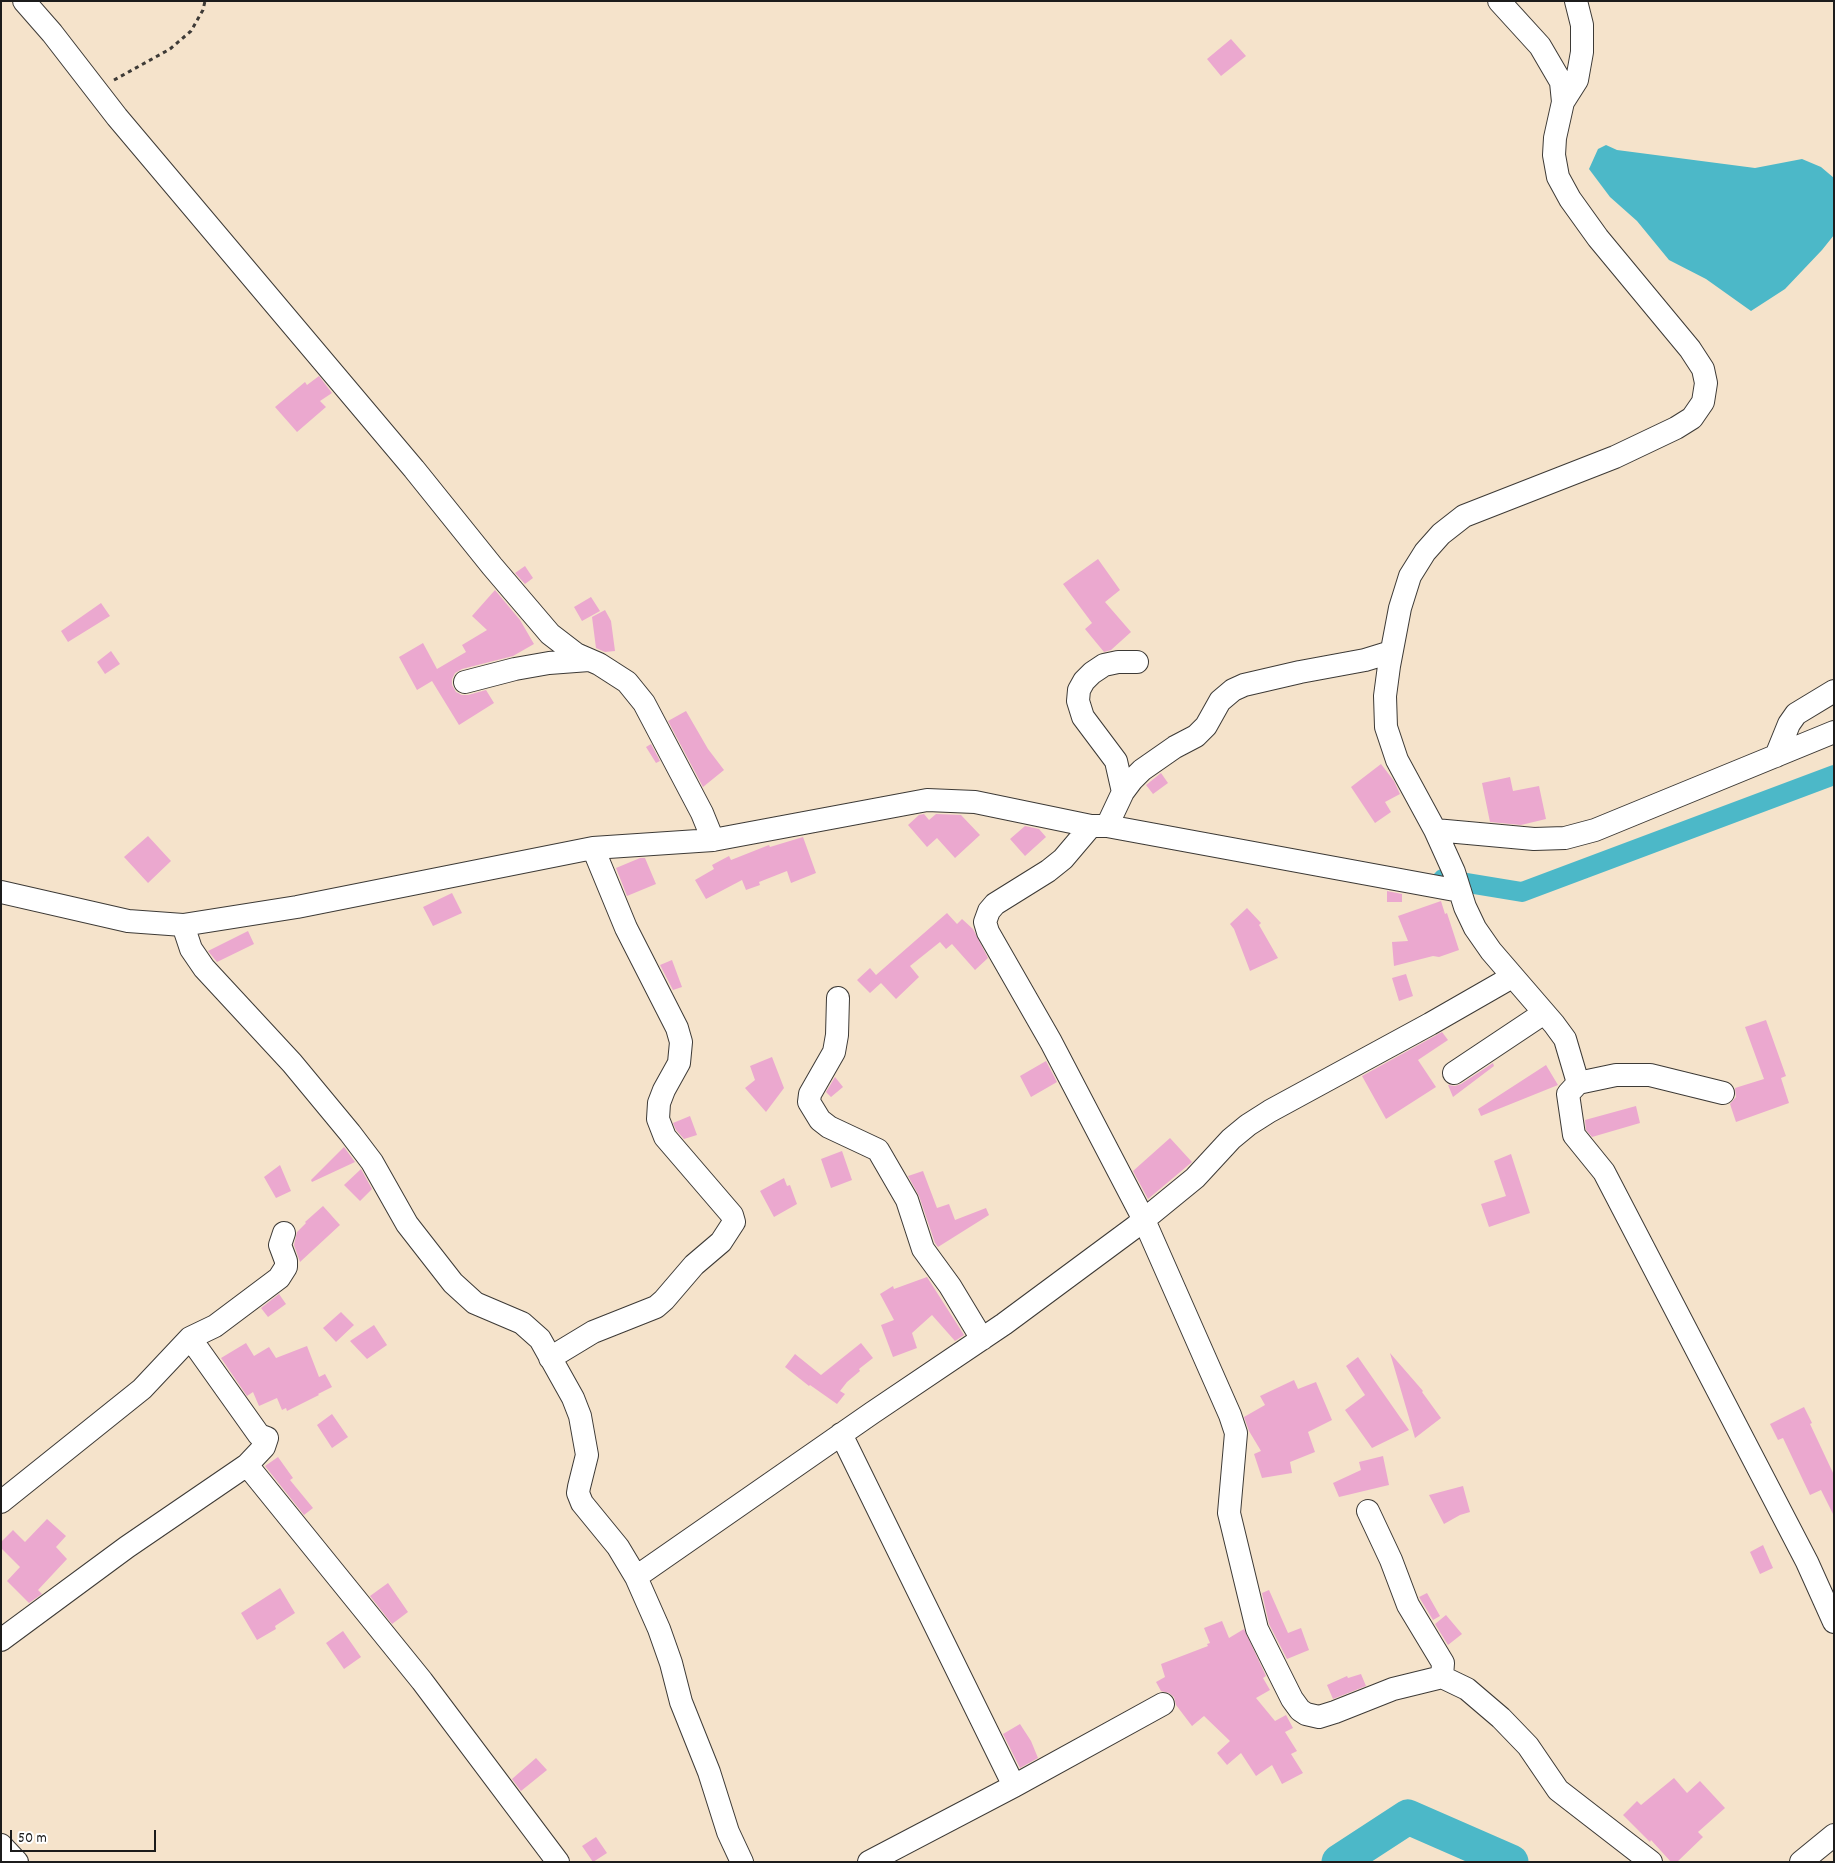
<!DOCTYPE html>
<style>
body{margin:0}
#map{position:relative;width:1835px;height:1863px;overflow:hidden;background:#f5e3cb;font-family:Dekko,sans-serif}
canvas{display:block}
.frame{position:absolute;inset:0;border:2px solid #1c1c1c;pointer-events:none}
.scale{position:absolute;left:10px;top:1830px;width:146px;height:22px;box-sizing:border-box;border:2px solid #1c1c1c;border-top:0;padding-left:6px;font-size:15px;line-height:18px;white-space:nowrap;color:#1c1c1c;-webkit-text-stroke:4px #fff;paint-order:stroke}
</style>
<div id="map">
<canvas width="1835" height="1863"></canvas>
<div class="frame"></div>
<div class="scale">50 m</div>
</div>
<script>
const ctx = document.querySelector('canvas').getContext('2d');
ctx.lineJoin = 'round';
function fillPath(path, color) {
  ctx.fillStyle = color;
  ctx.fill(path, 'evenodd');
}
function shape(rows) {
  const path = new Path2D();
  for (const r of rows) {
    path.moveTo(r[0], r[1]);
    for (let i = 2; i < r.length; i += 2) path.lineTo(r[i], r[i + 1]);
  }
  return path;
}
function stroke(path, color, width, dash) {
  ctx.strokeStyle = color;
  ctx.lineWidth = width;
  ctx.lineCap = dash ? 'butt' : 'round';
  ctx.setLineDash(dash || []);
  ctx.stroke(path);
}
const water = shape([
 [1606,145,1617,150,1755,168,1802,159,1821,167,1834,178,1834,235,1822,250,1785,289,1751,311,1706,279,1669,260,1637,221,1610,197,1589,169,1598,149]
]);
const canal = shape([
 [1443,879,1522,892,1834,775]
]);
const river = shape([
 [1339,1862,1408,1817,1511,1862]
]);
const building = shape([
 [1231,39,1246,56,1221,76,1207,59],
 [319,376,332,393,320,401,326,407,297,432,275,407,305,382,307,385],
 [1098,559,1120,590,1105,602,1131,632,1111,650,1104,652,1085,629,1092,623,1063,584],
 [525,566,533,578,525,584,515,573],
 [495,590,520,620,534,644,513,656,462,669,455,673,452,679,452,685,456,692,462,695,468,695,486,690,494,703,459,725,432,681,417,690,399,657,423,643,437,669,466,652,462,645,487,630,472,616],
 [591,597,600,611,582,621,574,607],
 [101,603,110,616,68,642,61,631],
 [605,610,611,621,615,651,605,652,596,648,592,617],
 [111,651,120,664,105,674,97,662],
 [686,711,708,749,724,770,703,787,668,721],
 [651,744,660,761,656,763,646,747],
 [1381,764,1394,781,1400,794,1385,802,1391,812,1375,823,1351,787],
 [1161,773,1168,783,1153,794,1146,785],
 [1510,777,1513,791,1539,786,1546,819,1521,825,1490,822,1482,783],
 [924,814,929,820,936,814,961,815,980,835,955,858,937,838,927,847,908,825,919,815],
 [1025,826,1039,829,1046,837,1025,856,1010,839],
 [148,836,171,861,148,883,124,857],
 [803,837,816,873,791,883,787,871,759,882,760,885,746,890,742,880,706,899,695,880,714,869,712,865,729,856,731,860,769,845,770,847],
 [640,858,645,858,656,884,627,896,616,868],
 [1387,891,1402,894,1402,902,1387,902],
 [452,893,462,913,433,926,423,907],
 [1441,901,1445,914,1447,913,1459,950,1439,957,1433,956,1394,966,1392,942,1408,941,1398,916],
 [1247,908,1261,923,1259,925,1278,958,1250,971,1234,929,1230,924],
 [947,913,957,924,962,919,973,929,988,958,975,970,952,944,946,949,940,942,910,966,919,977,896,999,881,983,870,993,857,980,870,968,876,975],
 [248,931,254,944,217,962,208,951],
 [672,960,682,987,673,990,660,965],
 [1406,974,1413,996,1399,1001,1392,978],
 [1766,1020,1786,1076,1781,1078,1789,1103,1736,1122,1730,1104,1736,1097,1735,1088,1764,1079,1745,1027],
 [1442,1032,1448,1040,1418,1060,1436,1087,1386,1119,1362,1076],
 [772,1057,784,1088,766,1112,745,1088,755,1080,750,1066],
 [1046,1061,1057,1082,1031,1097,1020,1076],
 [1493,1063,1494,1066,1453,1097,1448,1085,1455,1086,1461,1084],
 [1546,1065,1558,1085,1481,1116,1478,1109],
 [835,1077,843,1087,831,1097,826,1092],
 [1636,1106,1640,1123,1592,1137,1586,1130,1585,1120],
 [690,1116,697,1135,684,1139,676,1130,673,1123],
 [1170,1138,1192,1162,1148,1199,1133,1171],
 [344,1147,355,1162,312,1182,311,1180],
 [842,1151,852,1180,831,1188,821,1159],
 [1511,1154,1530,1213,1489,1227,1481,1204,1506,1196,1494,1161],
 [280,1165,291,1191,276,1198,264,1177],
 [361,1169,372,1189,360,1201,344,1185],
 [923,1171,937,1208,949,1204,955,1220,986,1208,989,1215,938,1247,935,1243,919,1196,908,1176],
 [784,1178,787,1186,790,1185,797,1204,774,1217,760,1191],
 [323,1206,340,1225,300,1262,294,1245,297,1232,306,1223,305,1222],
 [927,1277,964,1335,955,1341,932,1315,912,1333,917,1348,893,1357,881,1325,894,1320,880,1294,893,1286,894,1289],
 [279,1294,286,1304,268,1317,261,1308],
 [341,1312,354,1325,336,1342,323,1328],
 [374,1325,387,1345,367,1359,350,1341],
 [246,1343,254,1356,269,1347,276,1358,307,1346,319,1377,325,1374,332,1387,318,1394,319,1395,287,1411,286,1408,282,1410,277,1398,259,1406,253,1392,247,1396,221,1358],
 [861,1343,873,1358,859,1369,860,1371,847,1382,840,1391,845,1394,837,1404,810,1385,809,1386,785,1367,795,1354,821,1375],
 [1390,1353,1423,1391,1422,1392,1441,1418,1415,1438],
 [1358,1357,1409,1430,1372,1448,1345,1410,1365,1395,1346,1366],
 [1294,1380,1298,1389,1316,1382,1332,1420,1308,1432,1315,1452,1290,1462,1292,1473,1262,1478,1254,1454,1261,1451,1249,1431,1244,1417,1265,1405,1260,1396],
 [1804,1407,1812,1423,1810,1424,1834,1475,1834,1516,1821,1490,1810,1495,1783,1438,1778,1440,1770,1424],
 [332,1414,348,1437,332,1448,317,1425],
 [1383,1456,1389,1485,1339,1497,1333,1483,1361,1470,1359,1462],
 [278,1457,293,1478,290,1480,313,1508,304,1515,265,1466],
 [1463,1486,1470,1512,1460,1515,1444,1524,1429,1495],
 [47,1519,66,1536,56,1547,67,1559,38,1590,42,1594,29,1603,7,1581,20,1567,1,1548,1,1542,13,1530,25,1542],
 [1763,1545,1773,1568,1760,1574,1750,1552],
 [388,1583,408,1612,392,1624,370,1596],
 [280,1588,295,1613,275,1626,276,1629,257,1640,241,1613],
 [1269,1590,1288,1633,1301,1628,1309,1650,1287,1659,1269,1624,1262,1593],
 [1427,1593,1440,1616,1433,1620,1419,1597],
 [1446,1615,1462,1634,1448,1645,1435,1624],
 [1222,1621,1229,1638,1244,1629,1266,1676,1263,1678,1270,1690,1256,1698,1275,1721,1286,1715,1293,1728,1285,1732,1297,1751,1291,1754,1303,1773,1282,1784,1272,1765,1256,1776,1241,1753,1227,1765,1217,1753,1230,1741,1204,1716,1192,1726,1176,1705,1174,1697,1169,1693,1161,1691,1156,1682,1165,1677,1161,1664,1208,1646,1207,1644,1210,1643,1204,1628],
 [343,1631,361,1657,344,1669,326,1643],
 [1361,1674,1366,1686,1333,1699,1327,1685,1347,1676,1348,1678],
 [1020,1724,1031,1741,1038,1758,1020,1768,1003,1734],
 [536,1758,547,1770,521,1791,512,1779],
 [1674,1778,1687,1793,1700,1781,1725,1808,1698,1832,1703,1837,1677,1862,1671,1862,1651,1840,1650,1842,1623,1815,1637,1801,1641,1805],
 [596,1837,607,1853,593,1862,582,1846]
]);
const path = shape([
 [114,80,170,49,191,31,203,10,205,1]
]);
const minor = shape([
 [24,1,52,33,117,117,414,469,492,566,550,634,576,654,599,664,627,682,644,703,702,813,713,840],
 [1499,1,1540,46,1561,82,1563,102,1555,138,1554,155,1558,177,1570,199,1598,238,1690,349,1703,369,1706,383,1703,402,1692,418,1676,428,1615,457,1464,516,1441,534,1425,552,1410,576,1400,608,1389,666,1385,696,1386,727,1397,760,1435,830,1454,872,1465,907,1475,928,1491,951,1554,1024,1565,1039,1578,1083,1568,1094,1574,1135,1604,1172,1807,1562,1834,1622],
 [1563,102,1577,80,1582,52,1582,25,1576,1],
 [465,682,515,669,549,663,589,660],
 [1776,756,1789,724,1796,714,1834,691],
 [1123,792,1116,761,1083,717,1078,701,1079,690,1084,681,1092,673,1104,665,1118,662,1137,662],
 [1091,826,1063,859,1048,871,995,904,989,911,985,922,988,932,1051,1042,1144,1220,1230,1415,1236,1433,1229,1513,1257,1629,1292,1699,1300,1710,1306,1714,1319,1717,1335,1712,1393,1689,1442,1677],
 [1107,826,1123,792,1132,780,1142,770,1175,747,1196,736,1206,726,1220,701,1233,690,1244,685,1300,672,1365,660,1391,652],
 [1435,830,1534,839,1565,838,1595,830,1834,732],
 [1,892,128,921,183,925,297,907,593,848,713,840,927,800,975,802,1091,826,1107,826,1460,891],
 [183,925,191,949,204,968,292,1063,350,1133,372,1162,407,1224,453,1283,475,1303,522,1323,540,1339,573,1398,580,1416,587,1455,579,1487,578,1493,582,1503,618,1547,636,1577,659,1629,671,1663,681,1702,709,1772,728,1832,742,1862],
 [838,998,837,1035,834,1052,810,1094,809,1102,820,1120,829,1127,878,1150,907,1200,923,1249,950,1286,982,1339],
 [1454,1073,1544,1013],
 [1578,1083,1616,1075,1650,1075,1723,1093],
 [550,1358,593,1332,656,1307,664,1300,694,1265,721,1242,734,1222,732,1215,665,1137,658,1119,659,1103,664,1090,679,1063,681,1042,677,1028,626,928,593,848],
 [841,1434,1014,1786],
 [247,1465,422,1681,558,1862],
 [1,1502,142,1389,190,1338,215,1326,279,1278,286,1267,286,1261,280,1245,284,1233],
 [1368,1511,1391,1560,1408,1605,1443,1663,1442,1677,1467,1689,1501,1718,1528,1746,1558,1790,1651,1862],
 [636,1577,872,1413,1004,1324,1135,1227,1195,1178,1231,1139,1248,1125,1270,1111,1430,1024,1512,977],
 [1,1640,127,1547,247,1465,264,1447,267,1438,259,1435,190,1338],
 [1,1845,17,1862],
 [869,1862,1014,1786,1163,1704],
 [1801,1862,1834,1835]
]);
fillPath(water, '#4cb8c8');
stroke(canal, '#4cb8c8', 20);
stroke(river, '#4cb8c8', 35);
fillPath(building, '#eba8cf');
stroke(minor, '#3d3a36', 24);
stroke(path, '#3d3a36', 3, [4, 4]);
stroke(minor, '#fff', 22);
</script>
